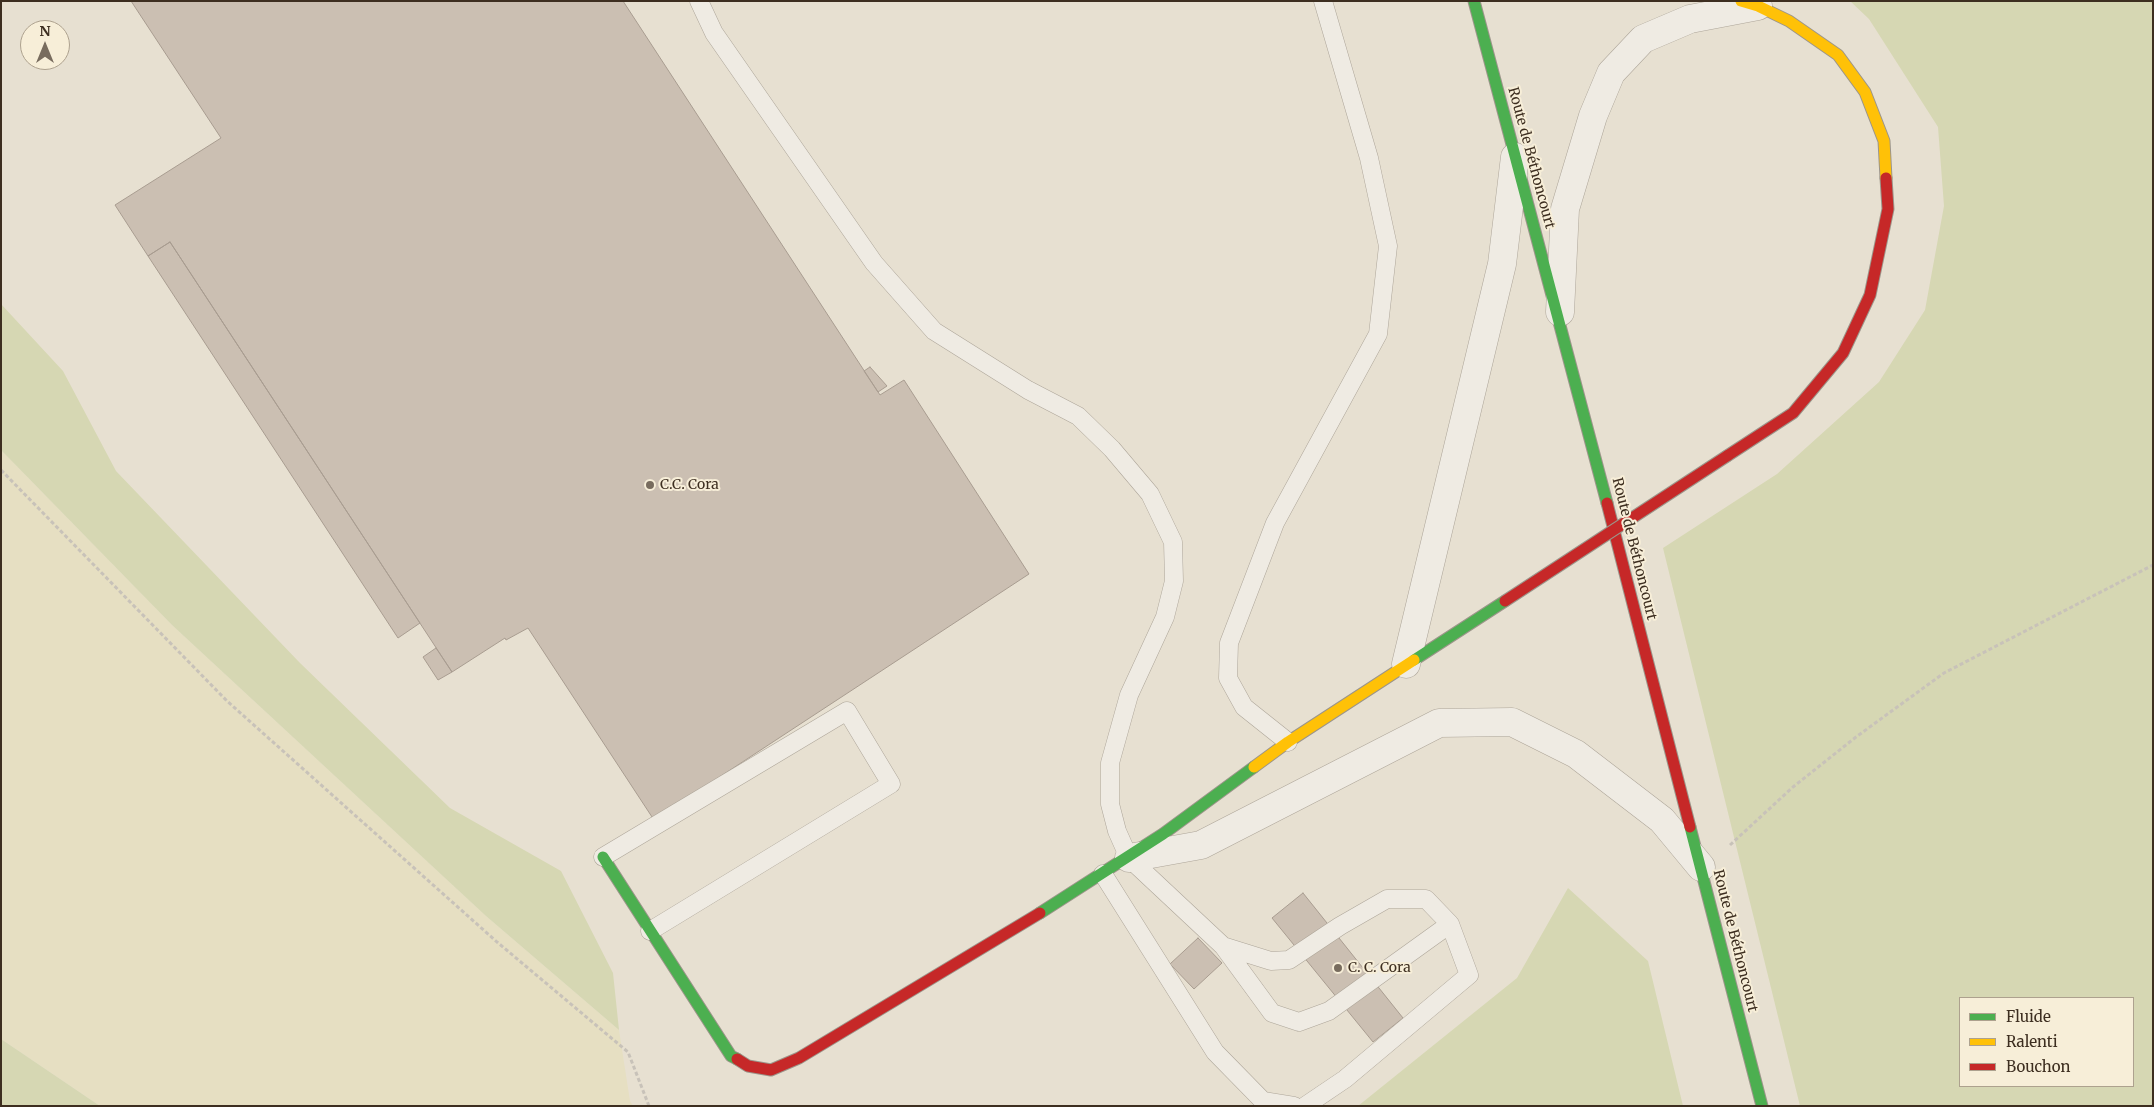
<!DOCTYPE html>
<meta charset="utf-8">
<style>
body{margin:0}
#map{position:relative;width:2154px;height:1107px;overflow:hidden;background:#e7e0d1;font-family:Merriweather,serif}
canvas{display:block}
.frame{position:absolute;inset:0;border:2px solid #3d2e20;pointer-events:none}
.legend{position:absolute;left:1959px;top:997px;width:175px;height:90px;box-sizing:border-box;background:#f7eed8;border:1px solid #ada18e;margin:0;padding:6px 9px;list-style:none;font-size:15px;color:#3d2e20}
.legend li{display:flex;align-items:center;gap:10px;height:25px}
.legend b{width:25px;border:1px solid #ada18e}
.north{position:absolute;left:20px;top:20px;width:50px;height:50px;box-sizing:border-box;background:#f7eed8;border:1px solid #ada18e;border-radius:50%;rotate:0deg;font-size:14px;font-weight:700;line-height:20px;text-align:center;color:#3d2e20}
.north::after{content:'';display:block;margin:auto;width:18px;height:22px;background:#786c5e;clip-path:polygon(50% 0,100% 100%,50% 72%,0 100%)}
</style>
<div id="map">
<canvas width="2154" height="1107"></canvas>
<div class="frame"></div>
<ul class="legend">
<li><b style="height:6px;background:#4caf50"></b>Fluide</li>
<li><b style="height:6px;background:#ffc107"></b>Ralenti</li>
<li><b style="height:6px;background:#c62828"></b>Bouchon</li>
</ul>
<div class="north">N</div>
</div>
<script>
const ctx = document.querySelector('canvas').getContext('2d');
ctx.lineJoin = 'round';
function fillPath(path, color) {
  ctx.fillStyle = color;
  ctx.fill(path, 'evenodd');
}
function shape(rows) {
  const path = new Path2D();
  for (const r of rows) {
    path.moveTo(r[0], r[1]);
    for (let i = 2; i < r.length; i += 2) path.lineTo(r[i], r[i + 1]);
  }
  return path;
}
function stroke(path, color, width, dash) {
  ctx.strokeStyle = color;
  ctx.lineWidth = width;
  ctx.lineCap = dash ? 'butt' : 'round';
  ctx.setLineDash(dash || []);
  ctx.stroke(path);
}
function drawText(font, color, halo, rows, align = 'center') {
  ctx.font = font + ' Merriweather,serif';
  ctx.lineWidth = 4;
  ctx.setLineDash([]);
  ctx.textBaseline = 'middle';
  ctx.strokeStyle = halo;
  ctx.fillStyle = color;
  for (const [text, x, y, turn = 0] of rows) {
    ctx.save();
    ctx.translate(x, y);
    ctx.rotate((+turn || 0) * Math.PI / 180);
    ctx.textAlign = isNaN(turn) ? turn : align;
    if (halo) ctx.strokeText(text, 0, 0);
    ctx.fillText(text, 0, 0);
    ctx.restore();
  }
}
const farmland = shape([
 [1,450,172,625,486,916,619,1030,630,1101,633,1106,100,1106,1,1039]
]);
const green = shape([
 [1850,1,2153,1,2153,1106,1800,1106,1663,548,1777,474,1879,382,1925,310,1944,206,1938,127,1869,19],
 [1960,998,2133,998,2133,1086,1960,1086],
 [1,304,63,371,116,471,300,663,450,808,561,871,613,973,619,1030,486,916,172,625,1,450],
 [1568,888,1648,961,1683,1106,1358,1106,1517,978],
 [1,1039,100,1106,1,1106]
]);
const building = shape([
 [131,1,623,1,880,395,904,380,1029,574,654,820,528,628,506,640,505,638,452,672,170,242,148,256,115,205,221,138,131,1],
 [170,242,420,623,398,638,148,256,170,242],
 [870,367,887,386,878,392,864,371,870,367],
 [436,648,452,672,438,680,423,657,436,648],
 [1303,893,1403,1018,1373,1042,1272,918,1303,893],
 [1198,938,1222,963,1194,989,1170,964,1198,938]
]);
const path = shape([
 [1,470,227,701,497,942,628,1052,649,1106],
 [1730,845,1793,787,1856,737,1944,673,2153,565]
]);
const lane = shape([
 [699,1,714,33,874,263,934,331,1028,390,1078,416,1112,449,1150,494,1173,542,1174,581,1165,617,1129,695,1110,763,1110,804,1117,831,1129,858,1223,946,1272,1013,1299,1022,1329,1011,1450,924,1469,975,1345,1079,1305,1106],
 [1288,742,1244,707,1228,678,1229,643,1275,523,1378,334,1388,246,1369,158,1323,1],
 [603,857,847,711,891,784,650,931],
 [1103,874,1215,1052,1263,1101,1294,1106],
 [1223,946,1271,961,1289,960,1340,926,1387,899,1426,899,1450,924]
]);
const street = shape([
 [1560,312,1565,209,1593,116,1611,73,1643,39,1690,19,1758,6],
 [1406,664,1502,264,1515,157],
 [1129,858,1201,845,1439,723,1512,722,1576,754,1662,820,1701,867]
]);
const fast = shape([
 [1474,1,1607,503],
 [1414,660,1505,601],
 [1690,827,1762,1106],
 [603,857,731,1056,737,1059],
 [1040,913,1163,834,1254,767]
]);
const slow = shape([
 [1741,1,1758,6,1789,21,1838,55,1865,92,1884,141,1886,178],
 [1254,767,1288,742,1414,660]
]);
const jam = shape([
 [1727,456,1793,413,1843,353,1870,295,1888,209,1886,178],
 [1607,503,1690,827],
 [737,1059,748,1066,771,1070,799,1058,1040,913]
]);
const jamBridge = shape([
 [1505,601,1727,456]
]);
const markers = [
 [650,485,5,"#786c5e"],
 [1338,968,5,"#786c5e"]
];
const streetNames = [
 ["Route de Béthoncourt",1531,158,75],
 ["Route de Béthoncourt",1634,549,76],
 ["Route de Béthoncourt",1735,941,76]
];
const poiNames = [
 ["C.C. Cora",660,485],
 ["C. C. Cora",1348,968]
];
fillPath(farmland, '#e6dfc2');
fillPath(green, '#d6d7b3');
fillPath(building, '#cbbfb2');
stroke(building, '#a89c90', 1);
stroke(lane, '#ada599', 19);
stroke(street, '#ada599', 29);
stroke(fast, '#9c958a', 13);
stroke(slow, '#9c958a', 13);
stroke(jam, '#9c958a', 13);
stroke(path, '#c8c2b9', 3, [4, 2.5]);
stroke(lane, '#efebe3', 18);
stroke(street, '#efebe3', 28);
stroke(fast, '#4caf50', 11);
stroke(slow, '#ffc107', 11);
stroke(jam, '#c62828', 11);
stroke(jamBridge, '#9c958a', 13, []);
stroke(jamBridge, '#c62828', 11);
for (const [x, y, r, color] of markers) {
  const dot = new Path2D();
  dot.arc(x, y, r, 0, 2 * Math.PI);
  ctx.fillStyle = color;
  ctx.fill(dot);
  stroke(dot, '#f7eed8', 2);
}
drawText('14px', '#3d2e20', '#f7eed8', streetNames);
drawText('14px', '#3d2e20', '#f7eed8', poiNames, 'left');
</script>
